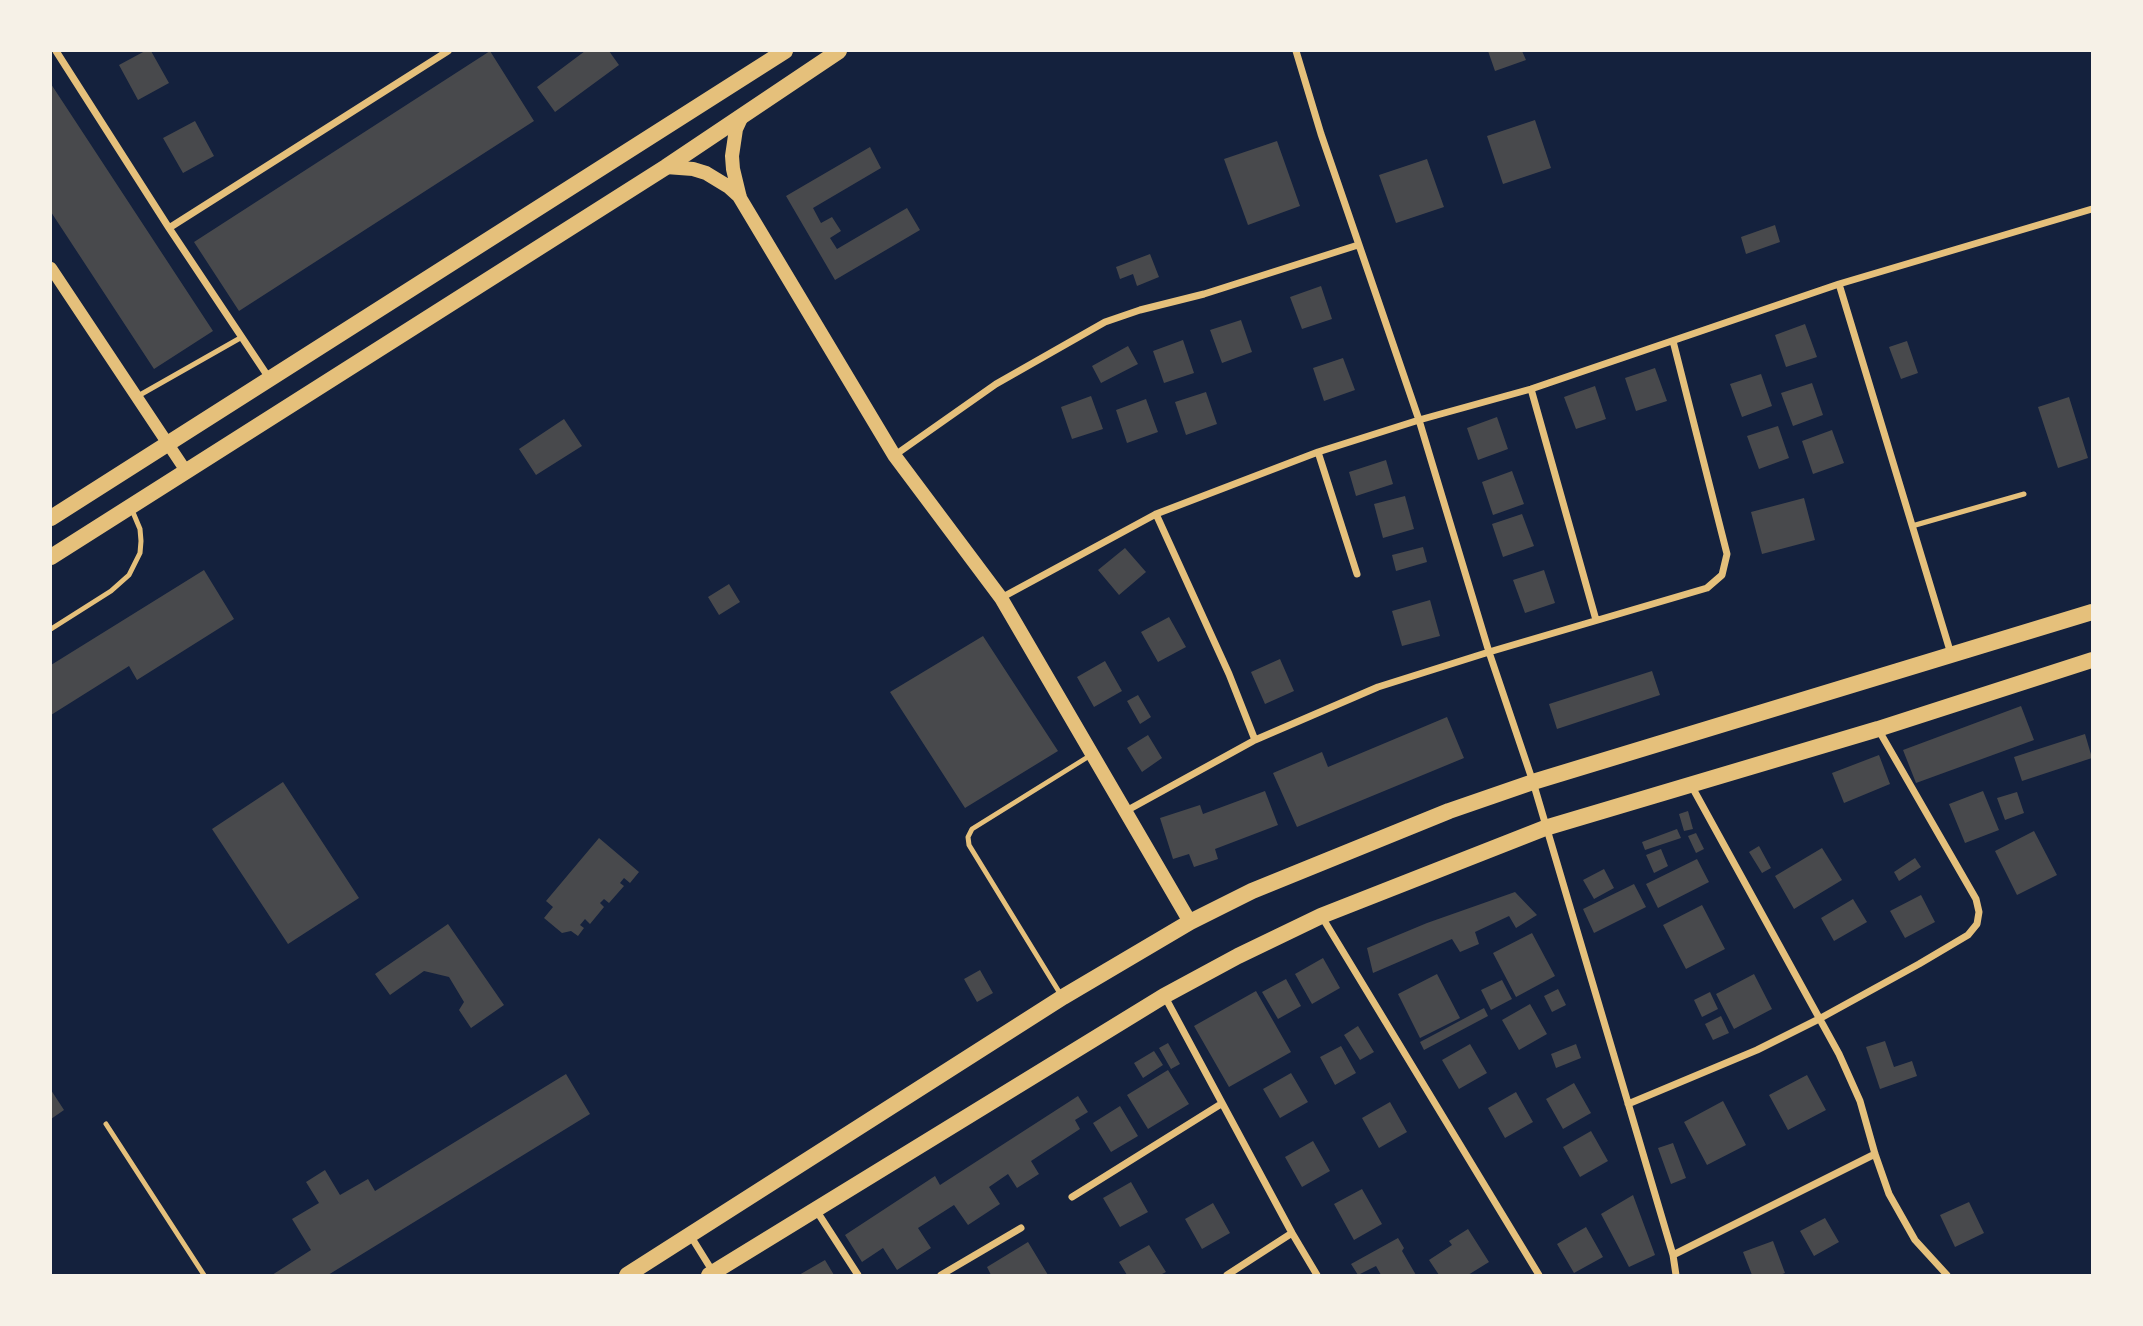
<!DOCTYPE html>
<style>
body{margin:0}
#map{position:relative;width:2143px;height:1326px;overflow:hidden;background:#14213d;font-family:"Golos Text",sans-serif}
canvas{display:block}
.frame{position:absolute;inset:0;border:52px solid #f6f1e7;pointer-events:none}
</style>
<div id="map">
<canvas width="2143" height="1326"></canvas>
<div class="frame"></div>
</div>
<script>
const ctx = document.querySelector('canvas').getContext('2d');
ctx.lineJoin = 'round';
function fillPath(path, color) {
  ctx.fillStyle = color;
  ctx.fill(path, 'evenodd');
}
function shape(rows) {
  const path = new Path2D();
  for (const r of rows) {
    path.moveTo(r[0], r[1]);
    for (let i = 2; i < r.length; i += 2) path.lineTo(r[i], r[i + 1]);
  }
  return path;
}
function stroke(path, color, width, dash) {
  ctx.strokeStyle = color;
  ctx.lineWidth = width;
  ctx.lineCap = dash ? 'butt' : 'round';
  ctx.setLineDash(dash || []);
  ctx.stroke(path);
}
const building = shape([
 [145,51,151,51,169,83,138,100,119,65],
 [490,51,534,121,239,311,194,242],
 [585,51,609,51,619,65,555,112,537,87],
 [1488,51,1522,51,1526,60,1495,71],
 [51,84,213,331,154,369,51,212],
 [1535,120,1551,168,1503,184,1487,136],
 [195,121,214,156,183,173,163,138],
 [1277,141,1300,206,1248,225,1224,159],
 [870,147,881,168,813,208,821,223,832,217,841,231,830,238,837,249,907,208,920,230,835,280,786,196],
 [1427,159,1444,207,1396,223,1379,175],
 [1775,225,1780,242,1746,254,1741,237],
 [1150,254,1159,277,1137,286,1133,274,1120,279,1116,267],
 [1321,286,1332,319,1302,329,1290,297],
 [1241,320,1252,352,1222,363,1210,330],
 [1805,324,1817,357,1786,367,1775,335],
 [1183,340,1194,373,1164,383,1153,351],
 [1907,341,1918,373,1901,379,1889,347],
 [1128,346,1138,364,1101,383,1092,366],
 [1343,358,1355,390,1324,401,1313,368],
 [1655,368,1667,401,1636,411,1625,378],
 [1761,374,1772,406,1742,417,1730,384],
 [1812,383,1823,415,1793,426,1781,393],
 [1595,386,1606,419,1576,429,1564,397],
 [1206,392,1217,424,1186,435,1175,402],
 [1091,396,1103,429,1072,439,1061,407],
 [2069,397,2088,458,2058,468,2038,407],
 [1146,399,1158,432,1127,443,1116,410],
 [1497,417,1508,449,1478,460,1467,428],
 [564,419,582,446,536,475,519,449],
 [1778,426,1789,458,1759,469,1747,436],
 [1832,430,1844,463,1813,474,1802,441],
 [1386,460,1393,484,1356,496,1349,472],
 [1512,471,1524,504,1493,515,1482,482],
 [1405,496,1414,529,1383,538,1374,504],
 [1804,498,1815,540,1762,554,1751,512],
 [1522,514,1534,546,1503,557,1492,524],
 [1423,547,1427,562,1396,571,1392,555],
 [1125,548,1146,572,1119,595,1098,570],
 [204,570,234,619,137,680,129,666,51,715,51,665],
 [1544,570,1555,603,1525,613,1513,580],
 [729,584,740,602,719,615,708,597],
 [1430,600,1440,636,1402,646,1392,611],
 [1169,617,1186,647,1158,662,1141,632],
 [983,636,1058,751,965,808,890,692],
 [1280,659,1294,691,1265,704,1251,672],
 [1105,661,1122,691,1094,707,1077,677],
 [1652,671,1660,695,1557,729,1549,704],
 [1138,695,1151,717,1140,724,1127,701],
 [2021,706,2034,740,1916,783,1903,750],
 [1447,717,1464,758,1297,827,1273,773,1322,752,1328,767],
 [2085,734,2092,758,2022,781,2014,757],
 [1148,735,1162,758,1142,772,1127,748],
 [1879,755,1890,784,1844,803,1832,773],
 [283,782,359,898,288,944,212,829],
 [1265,791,1278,825,1215,849,1218,859,1194,867,1189,854,1173,859,1160,818,1200,805,1203,814],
 [1983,791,1999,830,1965,843,1949,804],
 [2017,792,2024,813,2005,820,1997,798],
 [1688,811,1693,829,1684,831,1679,814],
 [1677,829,1681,838,1645,850,1642,842],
 [2034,831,2057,875,2017,895,1995,851],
 [1696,833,1704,849,1696,853,1688,836],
 [599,838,639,872,630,883,624,878,620,883,624,886,609,903,604,899,600,903,604,907,590,924,585,919,580,925,584,928,578,936,571,931,562,933,544,918,553,907,546,901],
 [1759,846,1771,868,1762,873,1749,852],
 [1822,848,1842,880,1794,909,1775,876],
 [1661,849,1668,866,1654,873,1646,855],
 [1915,858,1921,867,1899,881,1894,872],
 [1697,859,1709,882,1658,908,1646,884],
 [1604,869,1614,888,1594,899,1583,880],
 [1634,884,1646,907,1594,933,1583,909],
 [1515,892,1537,915,1516,928,1509,916,1475,932,1479,944,1460,952,1452,939,1373,973,1367,948,1427,923],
 [1921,895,1935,922,1905,938,1890,911],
 [1853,899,1867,922,1834,941,1821,918],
 [1702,905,1725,949,1686,969,1663,925],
 [448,924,504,1005,471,1028,459,1010,464,1002,449,977,424,971,390,995,375,974],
 [1532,933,1555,976,1516,997,1493,953],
 [1323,958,1340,988,1312,1004,1295,974],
 [980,970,993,993,977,1002,964,979],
 [1437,974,1460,1018,1420,1038,1398,994],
 [1754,974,1772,1009,1734,1029,1716,994],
 [1286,979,1301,1006,1278,1019,1262,992],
 [1502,980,1512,999,1491,1010,1481,990],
 [1558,989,1566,1005,1552,1012,1544,996],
 [1256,991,1291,1052,1229,1087,1194,1026],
 [1710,992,1718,1009,1702,1017,1694,1000],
 [1530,1004,1547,1034,1519,1050,1502,1020],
 [1484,1008,1488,1016,1424,1050,1420,1042],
 [1721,1016,1729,1033,1713,1040,1705,1024],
 [1358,1026,1374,1052,1360,1060,1344,1035],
 [1885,1041,1894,1067,1912,1061,1917,1076,1880,1089,1866,1047],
 [1168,1043,1180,1064,1171,1069,1159,1048],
 [1470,1044,1487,1073,1459,1089,1442,1060],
 [1576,1044,1581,1058,1556,1068,1551,1054],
 [1341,1046,1356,1073,1335,1085,1320,1057],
 [1154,1051,1163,1065,1143,1078,1134,1063],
 [1168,1070,1189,1104,1148,1129,1127,1095],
 [1291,1073,1308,1102,1280,1118,1263,1089],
 [566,1074,590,1114,328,1275,272,1275,311,1250,292,1219,319,1203,306,1182,325,1170,340,1195,368,1179,375,1191],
 [1807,1075,1826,1110,1788,1130,1769,1095],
 [1574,1083,1591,1113,1563,1129,1546,1099],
 [51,1090,64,1110,51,1119],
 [1516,1092,1533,1122,1505,1138,1488,1108],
 [1078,1096,1088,1112,1075,1120,1080,1129,1031,1161,1039,1174,1017,1188,1008,1174,989,1187,1000,1204,968,1225,954,1205,918,1228,931,1248,897,1270,883,1248,862,1262,845,1235,935,1176,940,1185],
 [1723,1101,1746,1145,1707,1165,1684,1122],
 [1390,1102,1407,1132,1379,1148,1362,1118],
 [1120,1106,1138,1136,1111,1152,1093,1123],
 [1591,1131,1608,1161,1580,1177,1563,1147],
 [1313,1141,1330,1171,1302,1187,1285,1157],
 [1673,1143,1686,1178,1671,1184,1658,1148],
 [1131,1182,1148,1212,1120,1227,1103,1198],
 [1362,1189,1382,1224,1354,1240,1334,1204],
 [1633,1195,1655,1255,1629,1267,1601,1214],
 [1969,1202,1984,1233,1955,1247,1940,1215],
 [1213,1203,1230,1233,1202,1249,1185,1219],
 [1825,1218,1839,1242,1814,1256,1800,1231],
 [1586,1227,1603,1257,1574,1273,1557,1244],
 [1468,1229,1489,1262,1468,1275,1439,1275,1429,1260,1452,1245,1449,1241],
 [1398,1238,1404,1248,1402,1251,1416,1275,1381,1275,1376,1266,1358,1275,1351,1264],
 [1773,1241,1785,1273,1780,1275,1752,1275,1743,1252],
 [1028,1242,1048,1275,991,1275,987,1267],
 [1149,1245,1166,1272,1160,1275,1127,1275,1119,1262],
 [825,1260,834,1275,799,1275]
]);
const service = shape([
 [138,396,242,337],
 [1912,526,2024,494],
 [51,629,111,591,129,575,140,553,141,541,140,529,132,510],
 [1061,995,969,845,968,837,972,829,1091,755],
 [106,1124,204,1275]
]);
const minor = shape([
 [56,51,169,228],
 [1296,51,1321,134,1419,420,1489,652,1533,782,1673,1255,1676,1275],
 [1839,284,1951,654],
 [269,378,169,228,448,51],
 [1531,389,1596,620],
 [1318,452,1357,574],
 [895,455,996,384,1105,322,1140,310,1204,294,1358,245],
 [1156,514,1229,674,1255,740],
 [1001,598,1156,514,1318,452,1419,420,1531,389,1839,284,2092,209],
 [1691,785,1839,1054,1860,1101,1875,1154,1889,1194,1915,1240,1947,1275],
 [1126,811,1255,740,1378,687,1489,652,1707,588,1722,575,1727,554,1673,341],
 [1322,917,1539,1275],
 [1165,997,1292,1233,1317,1275],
 [1628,1104,1757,1050,1819,1019,1919,964,1968,935,1977,924,1979,912,1976,899,1878,729],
 [1072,1197,1221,1104],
 [816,1210,858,1275],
 [690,1235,713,1272],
 [1673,1255,1875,1154],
 [941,1275,1021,1228],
 [1227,1275,1292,1233]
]);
const tertiary = shape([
 [51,268,186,471]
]);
const secondary = shape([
 [742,116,736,129,732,156,733,169,740,198,894,455,1001,598,1190,922],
 [666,167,693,169,706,173,729,187,740,197]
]);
const primary = shape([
 [51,518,785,51],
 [51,557,666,167,839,51],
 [627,1275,1063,997,1190,922,1252,891,1449,811,1533,782,2092,612],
 [709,1275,1164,996,1238,956,1321,916,1545,828,1878,729,2092,660]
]);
fillPath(building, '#48494c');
stroke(service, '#e5c07b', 5);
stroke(minor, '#e5c07b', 7);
stroke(tertiary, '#e5c07b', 12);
stroke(secondary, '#e5c07b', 14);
stroke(primary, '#e5c07b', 16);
</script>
